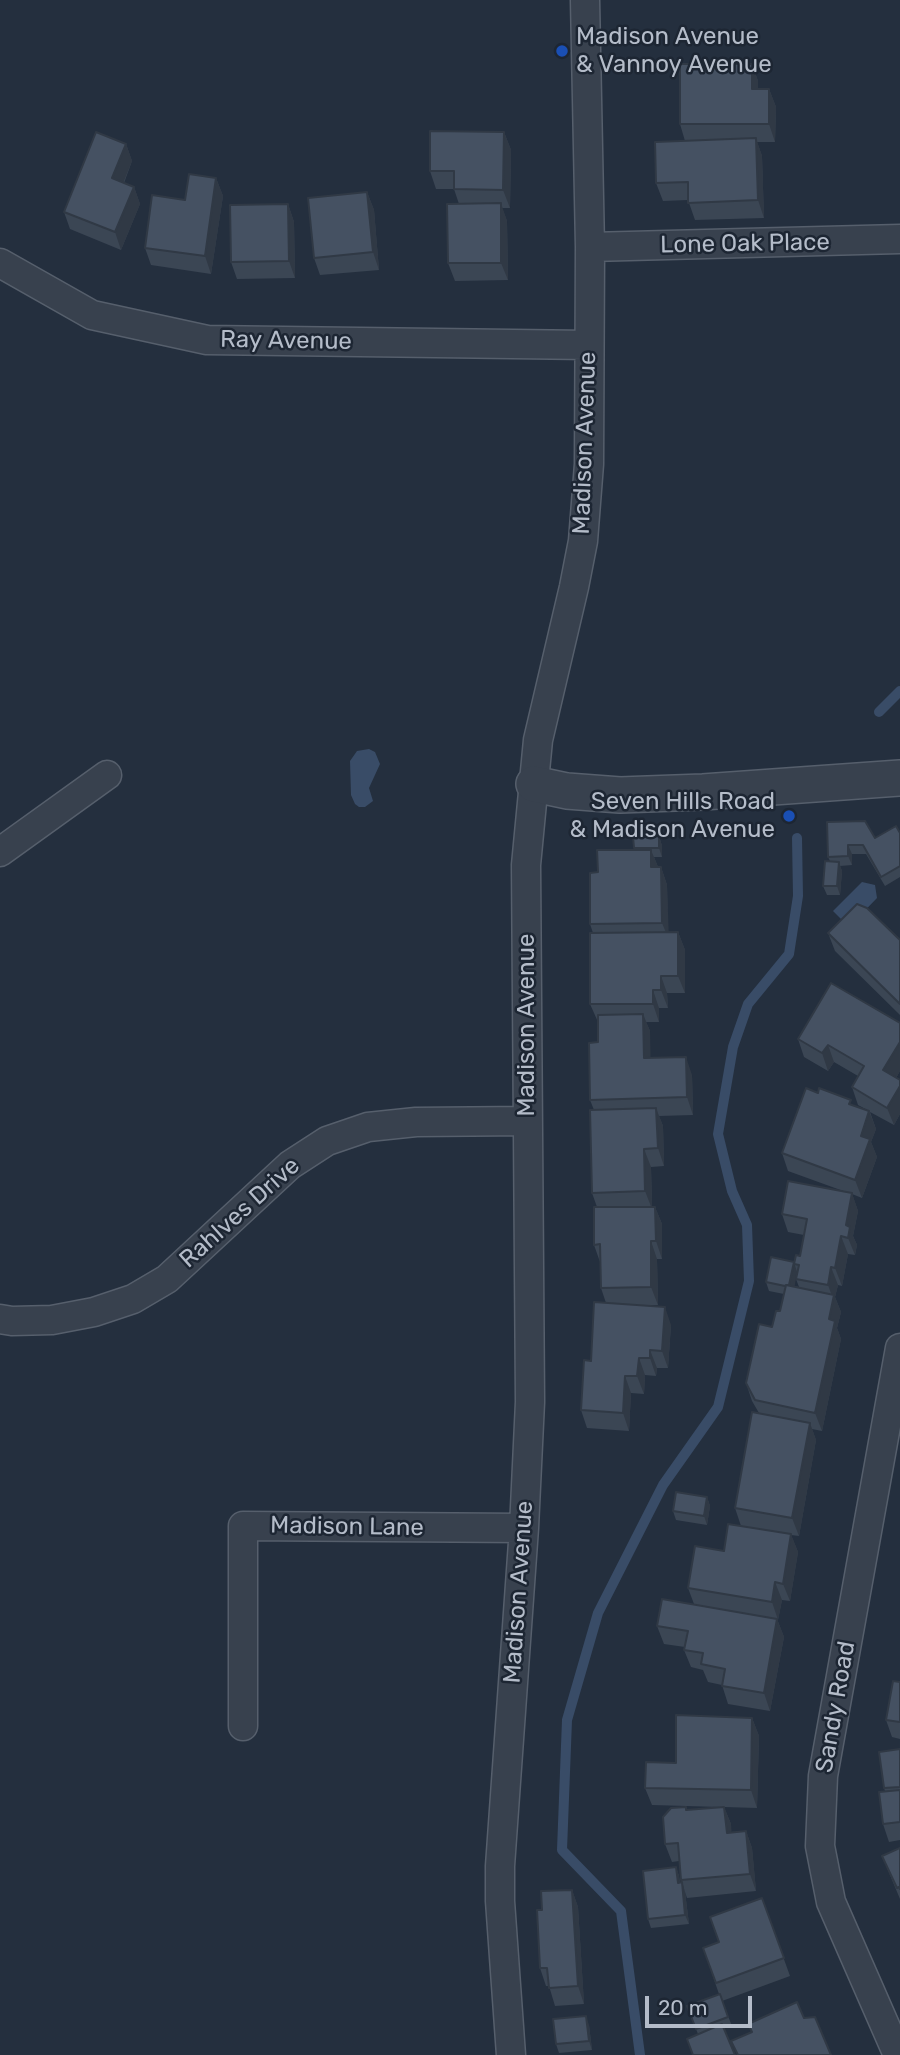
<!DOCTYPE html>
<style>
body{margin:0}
#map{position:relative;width:900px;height:2055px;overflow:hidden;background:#242f3e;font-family:Rubik,sans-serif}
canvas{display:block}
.scale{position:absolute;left:645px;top:1996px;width:107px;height:32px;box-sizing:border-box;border:4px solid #b4bcc9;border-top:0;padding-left:9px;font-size:21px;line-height:24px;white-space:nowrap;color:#b4bcc9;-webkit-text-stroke:5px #1d2633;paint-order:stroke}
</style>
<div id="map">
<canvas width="900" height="2055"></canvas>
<div class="scale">20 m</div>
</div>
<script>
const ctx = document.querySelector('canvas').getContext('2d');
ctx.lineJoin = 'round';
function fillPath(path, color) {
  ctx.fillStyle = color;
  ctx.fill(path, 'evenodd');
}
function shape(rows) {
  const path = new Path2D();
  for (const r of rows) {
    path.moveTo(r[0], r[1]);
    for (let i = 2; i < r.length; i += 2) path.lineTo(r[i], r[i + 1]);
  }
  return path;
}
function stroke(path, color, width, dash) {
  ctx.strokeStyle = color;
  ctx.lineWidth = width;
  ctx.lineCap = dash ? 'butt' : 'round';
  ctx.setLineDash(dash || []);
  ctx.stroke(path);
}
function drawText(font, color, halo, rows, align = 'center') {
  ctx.font = font + ' Rubik,sans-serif';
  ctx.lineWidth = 5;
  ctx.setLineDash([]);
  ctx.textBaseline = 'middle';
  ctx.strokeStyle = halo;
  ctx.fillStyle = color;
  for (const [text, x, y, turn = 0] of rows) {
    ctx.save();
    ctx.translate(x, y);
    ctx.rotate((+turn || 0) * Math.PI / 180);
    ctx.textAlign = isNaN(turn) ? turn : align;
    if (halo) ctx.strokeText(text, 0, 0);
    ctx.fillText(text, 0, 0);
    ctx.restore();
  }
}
const water = shape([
 [369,749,375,752,380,764,369,788,373,801,365,807,359,807,355,804,351,795,350,761,357,751],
 [862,882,875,885,877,898,849,927,833,911]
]);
const stream = shape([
 [879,712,900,691],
 [640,2055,621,1911,562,1850,567,1720,598,1613,663,1485,718,1407,749,1281,747,1225,732,1191,718,1134,733,1047,748,1004,789,954,798,896,797,838]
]);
const minor = shape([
 [590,247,900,239],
 [0,263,92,315,207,340,589,345],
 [0,852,107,775],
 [0,1319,12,1321,52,1320,94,1312,133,1299,167,1279,290,1165,327,1141,368,1127,416,1122,527,1121],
 [243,1726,243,1526,524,1528],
 [511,2055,500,1901,500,1866,524,1528,530,1402,526,865,538,740,574,587,583,541,589,464,590,247,585,0],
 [898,2055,831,1902,820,1846,823,1776,900,1348]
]);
const tertiary = shape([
 [534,784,567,791,620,795,703,792,900,778]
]);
const wall = shape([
 [752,64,758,81,758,89,769,89,776,107,775,142,757,142,762,156,764,218,695,220,688,200,663,201,656,183,685,141,680,124],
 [504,132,511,150,510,208,502,208,507,221,508,280,455,281,448,263,459,204,454,189,436,189,430,171],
 [126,144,132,161,124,183,134,187,140,204,121,250,70,229,64,212],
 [216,178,223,196,211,274,151,265,145,248,185,200],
 [367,192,374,210,379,270,320,275,314,258],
 [288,204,294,222,295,278,237,279,231,262],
 [827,822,875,838,900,833,900,877,885,886,866,854,852,854,852,865,840,866,842,871,840,895,827,895,823,886,830,861,828,857],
 [659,836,662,846,662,857,654,857,658,867,661,867,667,885,668,932,678,932,685,950,685,993,667,993,668,1008,659,1008,659,1022,646,1022,650,1031,650,1058,692,1075,693,1115,659,1116,663,1126,664,1166,651,1167,652,1207,655,1207,662,1224,662,1259,657,1259,658,1305,636,1305,671,1325,668,1368,657,1368,656,1376,645,1375,644,1394,631,1393,629,1431,587,1428,581,1410,591,1361,606,1303,601,1288,600,1262,594,1245,597,1207,592,1193,594,1110,590,1100,598,1042,598,1022,590,1004,593,933,590,924,598,872,634,850,634,848],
 [828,933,900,940,900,1015,835,951],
 [900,1023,900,1071,896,1078,900,1080,900,1114,894,1125,870,1112,876,1129,871,1142,877,1157,862,1198,852,1194,858,1211,853,1236,857,1245,855,1255,848,1254,842,1286,838,1285,835,1297,841,1312,837,1328,841,1339,822,1431,812,1429,816,1440,799,1536,791,1535,798,1552,790,1601,782,1600,778,1620,777,1619,784,1637,770,1711,728,1704,722,1685,708,1682,703,1670,691,1667,684,1650,685,1647,664,1644,657,1626,694,1604,688,1588,724,1551,741,1526,735,1508,759,1413,752,1401,746,1383,780,1311,784,1294,769,1291,766,1282,794,1262,800,1256,804,1235,788,1232,782,1214,846,1192,788,1171,782,1153,853,1106,869,1111,858,1105,852,1087,858,1076,834,1062,828,1071,804,1057,798,1039],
 [797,1272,796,1279,799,1287,794,1286],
 [707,1497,710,1506,707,1525,676,1520,673,1511],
 [900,1682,900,1739,892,1737,886,1720],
 [752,1718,759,1736,757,1808,724,1807,731,1824,731,1832,746,1831,752,1848,756,1891,687,1898,681,1880,679,1861,672,1862,665,1844,720,1807,652,1805,645,1788,676,1763],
 [900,1749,900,1840,889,1842,883,1824,885,1791,884,1788],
 [900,1848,900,1899,882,1856],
 [676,1867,679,1876,680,1883,682,1882,685,1892,689,1924,651,1928,648,1919],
 [572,1890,578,1907,584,2004,555,2006,549,1986,546,1986,540,1968,542,1910],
 [762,1898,790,1976,722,2001,732,2026,698,2034,687,2006,719,1994,703,1948,719,1942],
 [589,2025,592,2050,559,2053,556,2044]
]);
const shadedWall = shape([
 [752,64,758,81,758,107,752,89],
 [769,89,776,107,775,142,769,124],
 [504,132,511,150,510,208,503,190],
 [756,138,762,156,764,218,758,200],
 [126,144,132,161,118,196,112,178],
 [216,178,223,196,211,274,205,256],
 [134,187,140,204,121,250,115,232],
 [367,192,374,210,379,270,373,252],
 [501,203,507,221,508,280,501,263],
 [288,204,294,222,295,278,289,261],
 [659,836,662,846,662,857,659,848],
 [848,845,852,854,852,865,848,856],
 [651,850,658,867,651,867],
 [839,862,842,871,840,895,837,886],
 [661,867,667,885,669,940,662,923],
 [678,932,685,950,685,993,678,976],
 [661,976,667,993,668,1008,661,990],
 [653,990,659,1008,659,1022,653,1004],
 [643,1014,650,1031,651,1075,644,1058],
 [900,1042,900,1071,890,1088,883,1070],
 [828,1045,834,1062,828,1071,822,1053],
 [686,1057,692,1075,693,1115,687,1097],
 [900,1086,900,1114,894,1125,887,1108],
 [656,1108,663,1126,664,1166,658,1148],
 [869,1111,876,1129,871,1142,877,1157,862,1198,855,1180,861,1136],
 [644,1149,651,1167,652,1209,645,1191],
 [852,1193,858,1211,853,1236,857,1245,855,1255,848,1238,846,1225],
 [655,1207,662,1224,662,1259,656,1241],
 [841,1236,848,1254,842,1286,835,1268],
 [651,1241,657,1259,658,1305,651,1287],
 [794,1262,797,1272,793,1296,789,1286],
 [831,1267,838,1285,835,1297,841,1312,837,1328,841,1339,822,1431,815,1413,829,1319,833,1299,828,1285],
 [665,1307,671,1325,668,1368,662,1351],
 [650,1350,657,1368,656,1376,650,1358],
 [639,1358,645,1375,644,1394,637,1376],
 [625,1376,631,1393,629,1431,623,1413],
 [810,1423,816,1440,799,1536,792,1518],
 [707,1497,710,1506,707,1525,704,1516],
 [791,1534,798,1552,790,1601,783,1584],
 [775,1582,782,1600,778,1620,772,1602],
 [777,1619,784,1637,770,1711,764,1693],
 [752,1718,759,1736,757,1808,751,1790],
 [724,1807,731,1824,733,1850,727,1833],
 [746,1831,752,1848,756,1891,750,1874],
 [676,1867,679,1876,681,1892,678,1883],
 [682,1882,685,1892,689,1924,685,1915],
 [572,1890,578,1907,584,2004,578,1986],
 [586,2016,589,2025,592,2050,589,2041]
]);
const building = shape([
 [680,64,752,64,752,89,769,89,769,124,680,124,680,64],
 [430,131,504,132,503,190,454,189,454,171,430,171,430,131],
 [96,132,126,144,112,178,134,187,115,232,64,212,96,132],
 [756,138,758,200,688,203,688,182,656,183,655,142,756,138],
 [189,174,216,178,205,256,145,248,152,195,185,200,189,174],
 [367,192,373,252,314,258,308,198,367,192],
 [501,203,501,263,448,263,447,204,501,203],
 [288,204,289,261,231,262,230,205,288,204],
 [865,821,875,838,896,826,900,833,900,866,881,877,863,845,848,845,848,856,828,857,827,822,865,821],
 [659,836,659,848,634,848,633,837,659,836],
 [597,850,651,850,651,867,661,867,662,923,590,924,590,873,598,872,597,850],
 [825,861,839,862,837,886,823,886,825,861],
 [857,904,867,908,900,940,900,1004,828,933,857,904],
 [678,932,678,976,661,976,661,990,653,990,653,1004,590,1004,590,933,678,932],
 [831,983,900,1023,900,1042,883,1070,900,1080,900,1086,887,1108,852,1087,864,1066,828,1045,822,1053,798,1039,831,983],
 [643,1014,644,1058,686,1057,687,1097,590,1100,589,1043,598,1042,598,1015,643,1014],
 [806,1088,818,1093,819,1088,851,1100,849,1104,869,1111,861,1136,870,1139,855,1180,782,1153,806,1088],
 [656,1108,658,1148,644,1149,645,1191,592,1193,590,1110,656,1108],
 [788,1181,852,1193,846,1225,850,1227,848,1238,841,1236,835,1268,831,1267,828,1285,796,1279,799,1265,794,1264,796,1255,800,1256,807,1219,782,1214,788,1181],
 [594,1207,655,1207,656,1241,651,1241,651,1287,601,1288,600,1244,594,1245,594,1207],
 [771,1257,794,1262,789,1285,786,1285,785,1286,766,1282,771,1257],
 [786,1285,834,1295,829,1319,835,1321,815,1413,755,1400,746,1383,759,1324,772,1327,776,1311,780,1311,786,1285],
 [594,1302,665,1307,662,1351,650,1350,650,1358,639,1358,637,1376,625,1376,623,1413,581,1410,584,1360,591,1361,594,1302],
 [752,1412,810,1423,792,1518,735,1508,752,1412],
 [676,1492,707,1497,704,1516,673,1511,676,1492],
 [728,1524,791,1534,783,1584,775,1582,772,1602,688,1588,695,1546,724,1551,728,1524],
 [662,1599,777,1619,764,1693,722,1686,725,1669,701,1664,703,1653,684,1650,688,1631,657,1626,662,1599],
 [893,1681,900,1682,900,1722,886,1720,893,1681],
 [676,1715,752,1718,751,1790,645,1788,646,1762,676,1763,676,1715],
 [900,1749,900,1787,884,1788,879,1752,900,1749],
 [900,1790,900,1822,883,1824,879,1792,900,1790],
 [686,1807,686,1810,724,1807,727,1833,746,1831,750,1874,681,1880,678,1843,665,1844,663,1817,671,1808,686,1807],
 [900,1848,900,1889,899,1887,897,1888,882,1856,900,1848],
 [676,1867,678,1883,682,1882,685,1915,648,1919,643,1871,676,1867],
 [572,1890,578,1986,549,1988,547,1968,540,1968,537,1910,542,1910,541,1891,572,1890],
 [762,1898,784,1958,716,1983,703,1948,719,1942,710,1917,762,1898],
 [720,1994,728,2017,696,2029,687,2006,720,1994],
 [797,2002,804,2018,815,2017,831,2055,738,2055,731,2041,752,2032,748,2024,797,2002],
 [586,2016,589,2041,556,2044,553,2019,586,2016],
 [722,2024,735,2055,693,2055,687,2039,722,2024]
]);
const markers = [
 [562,51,7,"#1a4fb4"],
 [789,816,7,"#1a4fb4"]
];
const poiNames = [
 ["Madison Avenue",576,37],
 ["& Vannoy Avenue",576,65],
 ["Seven Hills Road",775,802,"right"],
 ["& Madison Avenue",775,830,"right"]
];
const streetNames = [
 ["Lone Oak Place",745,244,-1],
 ["Ray Avenue",286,341,1],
 ["Madison Avenue",585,443,-88],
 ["Madison Avenue",527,1025,-90],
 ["Rahlves Drive",240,1213,-42],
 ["Madison Lane",347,1527,1],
 ["Madison Avenue",519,1592,-86],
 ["Sandy Road",836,1707,-80]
];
fillPath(water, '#394c67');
stroke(stream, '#394c67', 10);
stroke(minor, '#565f6c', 31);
stroke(tertiary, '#565f6c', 38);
stroke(minor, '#38414e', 28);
stroke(tertiary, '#38414e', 35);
fillPath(wall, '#3b4654');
fillPath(shadedWall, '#303945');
fillPath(building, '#455162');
stroke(building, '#303945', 2);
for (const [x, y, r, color] of markers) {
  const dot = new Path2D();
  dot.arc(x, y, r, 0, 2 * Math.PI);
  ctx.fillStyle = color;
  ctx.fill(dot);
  stroke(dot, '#1d2633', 2.5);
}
drawText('24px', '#b4bcc9', '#1d2633', poiNames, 'left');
drawText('24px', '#b4bcc9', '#1d2633', streetNames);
</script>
